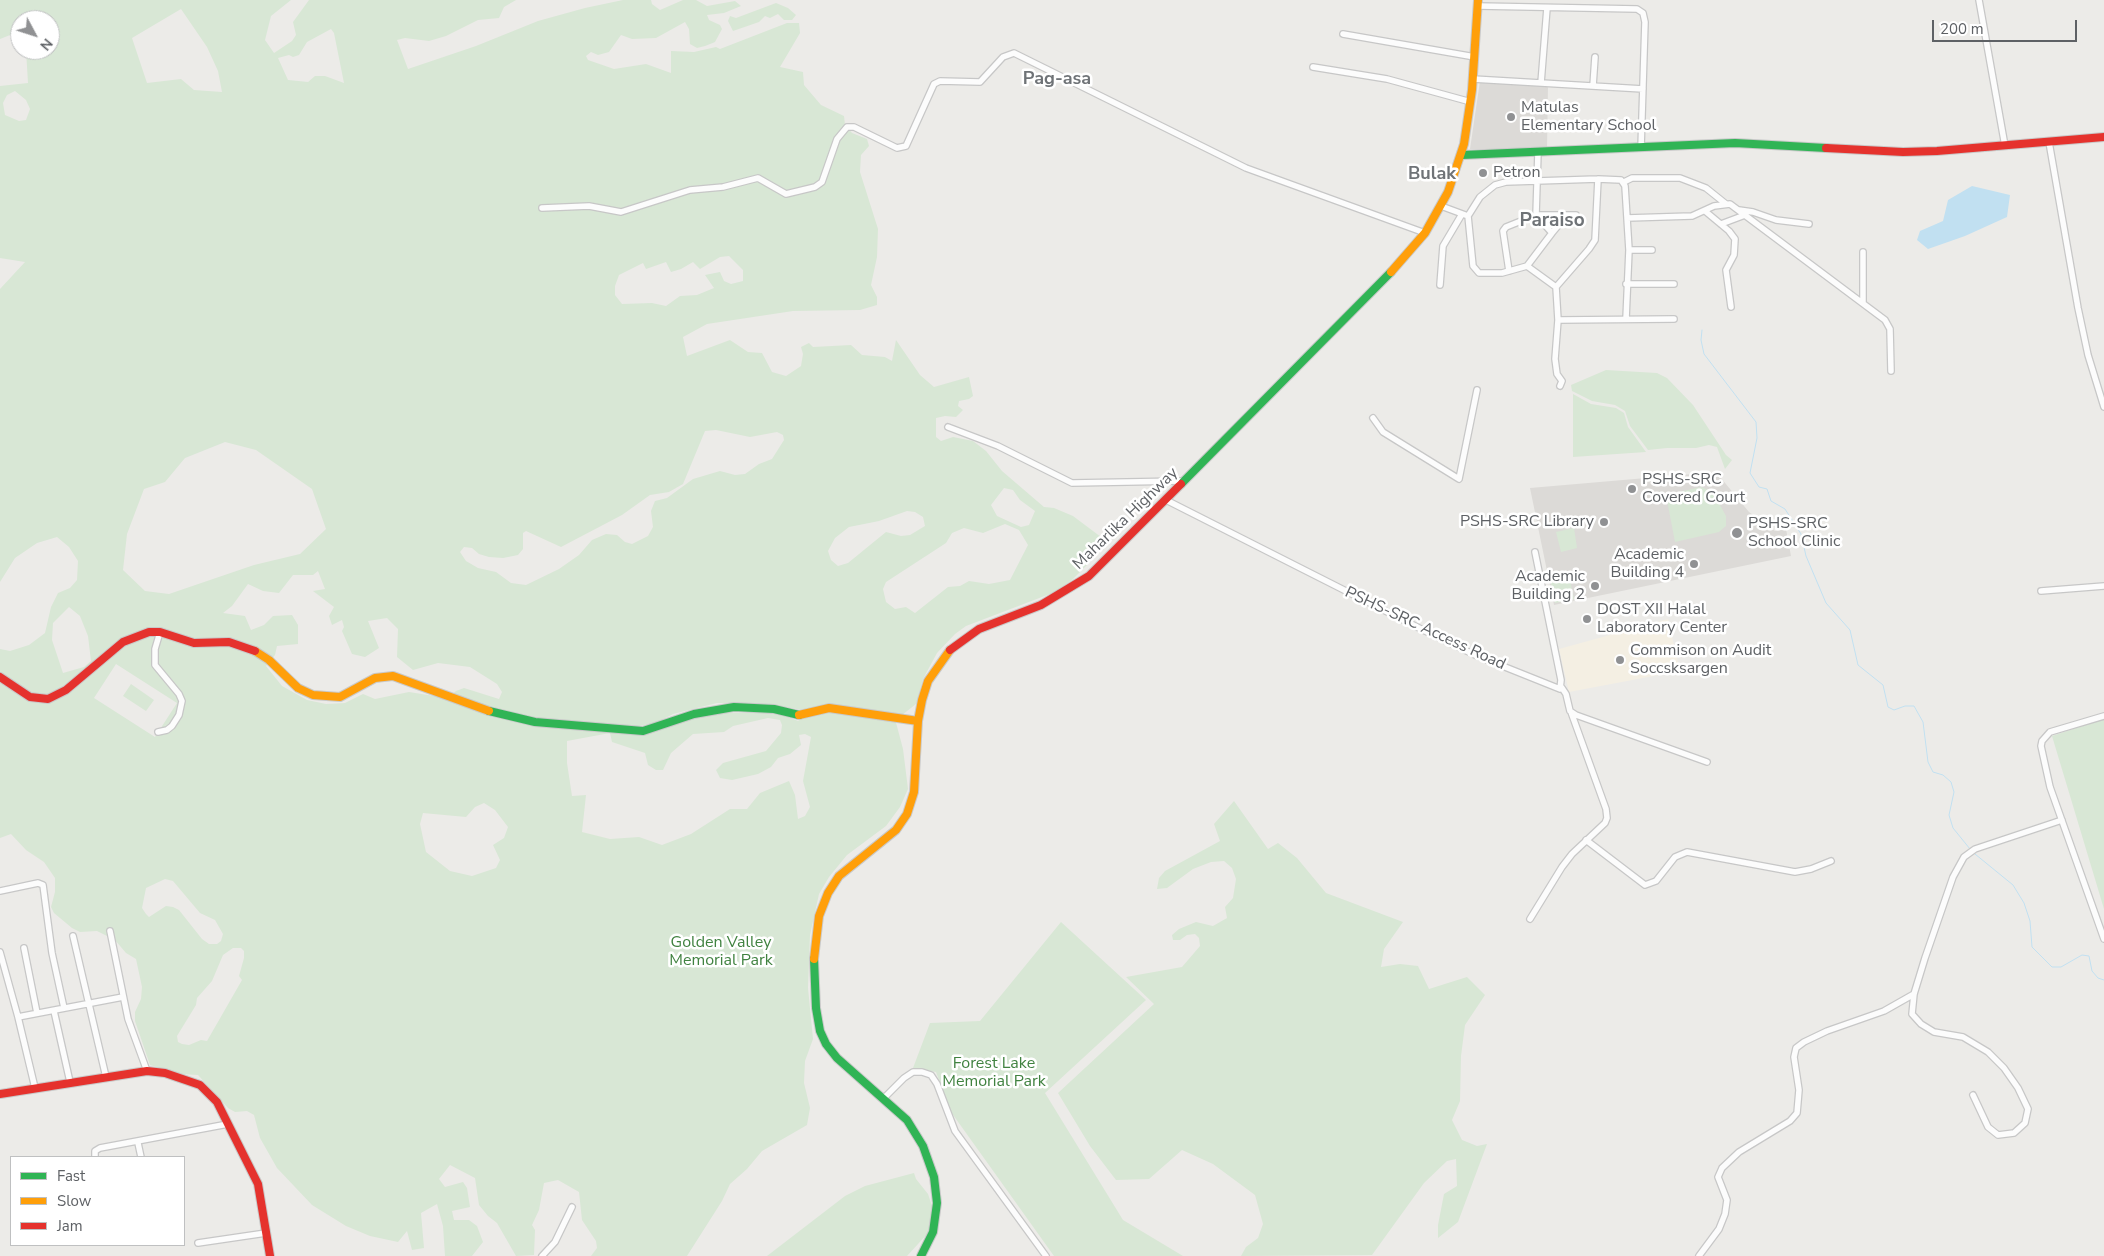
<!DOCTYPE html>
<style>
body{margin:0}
#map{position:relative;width:2104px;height:1256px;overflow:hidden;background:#ecebe8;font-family:"Nunito Sans",sans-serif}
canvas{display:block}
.legend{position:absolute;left:10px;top:1156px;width:175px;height:90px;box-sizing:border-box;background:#fff;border:1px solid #bfc0c1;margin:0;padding:6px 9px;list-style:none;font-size:15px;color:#5e6165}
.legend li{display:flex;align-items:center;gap:10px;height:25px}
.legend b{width:25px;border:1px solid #bfc0c1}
.north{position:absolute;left:10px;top:10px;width:50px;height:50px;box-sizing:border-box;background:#fff;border:1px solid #bfc0c1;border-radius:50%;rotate:130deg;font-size:14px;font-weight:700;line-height:20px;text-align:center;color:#5e6165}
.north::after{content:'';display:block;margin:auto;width:18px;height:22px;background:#909193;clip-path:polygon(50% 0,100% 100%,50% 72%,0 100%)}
.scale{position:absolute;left:1932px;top:20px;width:145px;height:22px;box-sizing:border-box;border:2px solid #5e6165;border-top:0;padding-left:6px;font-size:15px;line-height:18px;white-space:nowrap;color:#5e6165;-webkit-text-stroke:4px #fff;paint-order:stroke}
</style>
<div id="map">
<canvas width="2104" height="1256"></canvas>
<ul class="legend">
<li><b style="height:6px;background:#30b455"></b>Fast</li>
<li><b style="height:6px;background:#ff9f0a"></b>Slow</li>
<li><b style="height:6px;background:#e5322d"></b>Jam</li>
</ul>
<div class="north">N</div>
<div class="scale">200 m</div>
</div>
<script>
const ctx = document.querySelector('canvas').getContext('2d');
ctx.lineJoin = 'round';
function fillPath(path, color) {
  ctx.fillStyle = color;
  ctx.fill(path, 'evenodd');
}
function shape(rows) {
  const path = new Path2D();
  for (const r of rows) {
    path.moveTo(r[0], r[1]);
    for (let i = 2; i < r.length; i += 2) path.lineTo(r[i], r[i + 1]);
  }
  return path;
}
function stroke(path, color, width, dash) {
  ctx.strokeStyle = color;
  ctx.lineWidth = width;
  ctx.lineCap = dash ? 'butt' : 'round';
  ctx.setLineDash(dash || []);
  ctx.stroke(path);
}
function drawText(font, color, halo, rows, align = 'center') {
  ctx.font = font + ' "Nunito Sans",sans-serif';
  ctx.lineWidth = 5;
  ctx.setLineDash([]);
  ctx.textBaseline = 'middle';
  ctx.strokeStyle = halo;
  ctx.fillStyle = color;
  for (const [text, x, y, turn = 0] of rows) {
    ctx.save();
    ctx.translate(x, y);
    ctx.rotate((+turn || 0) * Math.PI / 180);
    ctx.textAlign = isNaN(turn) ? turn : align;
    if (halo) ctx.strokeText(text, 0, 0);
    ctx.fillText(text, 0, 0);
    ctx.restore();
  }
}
const commercial = shape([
 [1668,619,1680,671,1569,692,1559,649]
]);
const education = shape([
 [1480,81,1548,85,1547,149,1470,149],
 [1716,472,1749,512,1775,531,1786,529,1791,556,1554,605,1530,488]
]);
const green = shape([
 [0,0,291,0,271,16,265,40,274,53,292,41,296,35,293,22,309,0,516,0,504,7,499,18,478,20,446,36,429,41,405,38,397,40,408,69,476,46,538,21,585,8,623,0,651,0,652,4,660,10,683,0,696,0,707,6,735,1,741,6,724,13,707,15,709,20,720,25,722,29,715,42,705,46,697,48,690,44,689,29,685,22,656,38,632,39,621,35,609,52,598,55,591,52,586,56,588,60,614,69,646,64,671,73,671,51,694,52,716,47,720,49,787,23,799,23,800,33,780,67,803,72,804,85,821,105,844,116,845,125,852,133,867,139,869,146,861,155,860,172,878,229,877,257,871,285,877,297,877,305,860,310,793,311,707,324,683,337,687,356,730,340,748,352,762,353,772,372,786,376,801,366,803,354,801,347,809,343,813,347,851,345,862,355,885,357,892,361,896,340,920,375,934,387,969,377,973,396,969,399,959,401,958,406,963,410,956,417,945,416,936,418,936,437,941,441,953,437,973,441,986,451,1002,471,1044,507,1054,508,1073,516,1109,543,1072,580,1055,592,966,626,955,634,937,653,923,679,916,704,902,715,894,715,903,749,908,789,900,807,886,826,847,855,829,877,819,894,810,935,808,988,813,1039,805,1061,804,1083,810,1108,807,1125,762,1151,747,1169,730,1184,722,1201,687,1256,591,1256,597,1248,596,1241,582,1220,579,1192,558,1180,544,1183,539,1210,532,1225,535,1230,534,1255,516,1256,497,1223,488,1216,479,1205,475,1178,450,1165,439,1179,445,1187,463,1182,467,1188,470,1207,452,1211,454,1220,469,1220,477,1226,483,1242,472,1256,445,1256,443,1226,437,1204,421,1213,424,1248,412,1250,407,1231,398,1242,370,1236,346,1226,312,1205,277,1168,260,1138,254,1115,247,1111,235,1112,228,1108,198,1075,180,1074,150,1065,135,1021,135,1012,141,999,142,987,136,959,126,953,115,940,97,931,80,932,72,928,54,913,51,907,55,892,55,878,44,862,26,850,11,834,0,838,0,649,10,651,29,645,45,633,51,607,58,593,70,588,77,580,78,561,69,547,57,537,37,543,15,558,0,582,0,289,25,262,0,258,0,86,28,83,26,50,50,50,50,20,20,20,20,31,0,39],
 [181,9,207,47,218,71,222,92,194,90,181,79,147,83,132,38],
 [331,29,334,33,344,83,325,76,315,76,308,82,288,80,278,58,289,55,293,57,299,55,307,42],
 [15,91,26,100,30,109,26,120,19,121,5,115,3,103,7,95],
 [729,256,743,270,743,281,731,284,724,281,720,272,705,275,714,288,697,295,680,296,666,306,652,303,622,304,615,295,615,286,619,275,643,263,646,269,666,262,671,272,681,269,693,262,700,269,720,257],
 [716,430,750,437,777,432,783,435,784,440,772,459,759,464,745,474,735,475,720,471,693,479,667,498,655,501,651,511,653,527,648,536,632,544,625,542,617,535,606,534,592,540,579,555,559,569,526,585,511,583,496,572,478,568,466,561,460,552,464,547,472,548,479,554,489,557,503,558,518,555,523,549,523,533,526,531,561,547,622,515,650,495,669,492,683,484,705,431],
 [225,442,256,450,312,489,326,529,300,554,254,565,169,594,145,591,123,570,127,534,144,489,165,482,185,458],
 [1004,488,1013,490,1020,500,1035,511,1029,525,1021,527,997,516,991,505],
 [907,511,915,512,923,517,925,526,910,535,901,536,886,532,848,563,838,566,831,560,828,551,835,538,849,527,879,521],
 [1005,524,1019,530,1028,545,1010,580,989,584,969,581,960,586,948,587,915,613,906,607,895,609,886,602,883,589,886,582,946,543,952,533,964,528,983,533],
 [318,571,325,589,313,591,334,607,329,616,332,625,342,620,344,627,342,631,352,654,365,657,379,648,368,621,387,618,398,629,397,657,413,670,438,663,470,667,497,684,502,692,499,699,464,688,456,691,447,698,409,692,375,699,363,694,345,703,326,704,307,700,282,686,266,666,275,655,277,646,298,644,298,625,292,615,273,616,264,625,251,630,245,616,223,613,232,606,248,584,263,591,279,593,293,575,313,575],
 [69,607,80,616,88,636,91,661,84,667,63,673,52,640,53,623],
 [116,664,177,703,155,737,94,698],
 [717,703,763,704,803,710,804,717,798,721,778,713,705,713,661,730,636,733,632,727,656,723,673,714],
 [768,718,780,720,782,725,781,733,766,751,723,763,716,770,720,778,732,780,758,774,771,767,778,758,790,754,801,745,799,735,805,734,811,737,803,781,810,807,805,816,798,819,795,795,789,781,760,793,747,809,730,809,691,834,662,845,639,837,610,839,582,832,586,795,572,796,567,763,567,741,610,733,612,742,645,753,648,765,656,770,663,770,671,753,693,734,724,732,733,726],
 [484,803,495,810,508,827,504,838,493,845,500,860,496,868,472,876,450,871,426,852,420,824,423,813,466,817,475,807],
 [165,879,173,881,200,913,215,920,223,934,221,941,217,944,209,944,202,939,179,910,173,907,166,906,149,917,146,914,142,908,146,888],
 [233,948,241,948,244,951,244,958,239,976,242,980,207,1041,201,1040,189,1045,182,1044,178,1042,177,1036,196,1005,197,998,212,981,223,955],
 [776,3,788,8,796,15,792,20,784,20,778,14,770,18,765,16,759,22,733,31,728,21,730,16,736,18],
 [1606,370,1657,373,1667,378,1693,405,1726,455,1732,460,1725,469,1717,447,1709,445,1696,448,1667,448,1648,450,1630,426,1625,411,1615,405,1592,401,1572,391,1571,385],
 [1573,394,1591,404,1616,408,1624,413,1628,427,1646,452,1573,457],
 [1701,487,1713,492,1726,516,1726,526,1719,532,1675,542,1666,495],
 [1574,528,1577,548,1561,552,1556,532],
 [1569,575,1574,599,1555,603,1550,579],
 [131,684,154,700,146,711,123,696],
 [2104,719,2104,909,2052,736],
 [1234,801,1268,849,1278,843,1297,858,1326,893,1403,922,1384,949,1381,967,1400,964,1418,966,1429,989,1467,977,1485,995,1465,1025,1461,1056,1460,1101,1452,1120,1462,1140,1477,1146,1487,1144,1458,1222,1438,1238,1438,1225,1444,1194,1457,1186,1456,1159,1447,1161,1424,1183,1372,1255,1241,1256,1246,1247,1258,1238,1263,1224,1255,1195,1213,1164,1182,1150,1149,1179,1116,1180,1090,1146,1058,1093,1154,1004,1126,977,1182,967,1200,946,1199,938,1195,934,1187,935,1180,940,1173,940,1172,935,1179,929,1196,922,1213,926,1227,918,1225,907,1233,898,1236,879,1232,868,1224,861,1211,862,1193,869,1167,888,1157,889,1159,878,1165,871,1220,841,1214,824],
 [1061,922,1146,1000,1045,1093,1123,1220,1183,1256,1054,1256,951,1112,936,1072,913,1068,930,1023,980,1021],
 [914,1173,916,1179,928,1194,932,1206,929,1232,907,1256,767,1256,845,1196,865,1186]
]);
const water = shape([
 [1972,186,2010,195,2007,217,1965,236,1928,249,1917,240,1920,231,1943,221,1948,200]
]);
const stream = shape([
 [1702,330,1701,340,1704,354,1756,422,1757,438,1750,473,1759,487,1767,489,1771,501,1785,509,1801,534,1806,556,1826,603,1850,630,1858,665,1883,685,1888,707,1894,710,1905,706,1914,706,1923,722,1928,762,1933,772,1943,775,1951,782,1954,792,1949,815,1953,828,1970,849],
 [1975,854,2013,885,2024,903,2030,921,2032,947,2052,967,2061,967,2082,955,2089,956,2092,971,2098,978,2104,980]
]);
const street = shape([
 [1979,0,2005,146],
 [1478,6,1637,9,1643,13,1645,22,1641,148],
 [1343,34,1475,57],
 [1313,67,1387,79,1471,102],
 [1473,79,1643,89],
 [1541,83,1547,8],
 [1593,86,1595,57],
 [2049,142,2078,308,2088,355,2104,407],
 [1598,179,1621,180,1625,186,1629,250,1626,319],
 [1624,182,1632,178,1680,178,1706,188,1726,204],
 [1441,206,1468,216,1473,266,1479,273,1502,273,1527,266,1552,233,1536,215,1538,152],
 [542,208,589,206,621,212,690,190,723,187,758,178,786,194,815,187,822,182,837,139,847,127,854,127,897,148,906,146,934,84,940,81,980,82,1003,57,1014,53,1246,168,1425,233],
 [1739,210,1753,212,1776,220,1809,224],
 [1705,211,1729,231,1735,239,1734,255,1726,270,1731,307],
 [1567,215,1576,215],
 [1468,216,1480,197,1495,185,1506,182,1598,179,1595,240,1589,249,1556,287,1527,266],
 [1627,218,1692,216,1714,206,1730,204,1885,320,1890,329,1891,371],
 [1721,224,1745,215],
 [1629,250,1652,250],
 [1509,271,1503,231,1506,227,1536,215,1567,215,1552,233],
 [1626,284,1674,284],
 [1440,285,1443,246,1462,214],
 [1556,287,1558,320,1555,359,1557,374,1562,381,1560,386],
 [1863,302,1863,252],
 [1558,320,1674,319],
 [1373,418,1383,432,1459,479,1477,390],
 [948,427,998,446,1072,483,1182,481],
 [1166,500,1423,630,1475,655,1560,689,1561,680,1535,552],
 [2041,591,2104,586],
 [1562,688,1566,694,1570,711,1576,715,1707,762],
 [2104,716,2050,732,2042,741,2041,746,2050,787,2104,939],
 [158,732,167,730,172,726,179,715,182,701,179,694,155,665,155,649,160,632],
 [1586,840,1645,885,1656,881,1675,857,1687,852,1795,872,1811,869,1831,861],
 [0,891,38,883,43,885,52,953,64,1008],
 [1530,919,1562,867,1572,854,1605,823,1607,818,1606,809,1571,712],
 [110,931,128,1019,147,1071],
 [73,936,106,1077],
 [24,948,37,1013],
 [0,952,18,1017,35,1088],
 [54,1011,70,1082],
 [18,1017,123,997],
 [1973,1095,1988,1127,1998,1135,2014,1133,2025,1123,2028,1109,2018,1088,2004,1068,1988,1052,1963,1037,1934,1032,1921,1024,1912,1014,1914,994,1925,958,1953,877,1964,857,1975,849,2062,820],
 [884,1098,904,1078,913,1072,922,1072,931,1075,937,1084,955,1131,1046,1256],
 [138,1143,141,1157],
 [95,1157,95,1151,100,1148,228,1124],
 [198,1243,266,1233],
 [542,1256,555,1242,572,1207],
 [1699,1256,1719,1229,1725,1214,1727,1200,1718,1177,1722,1168,1739,1152,1790,1121,1797,1113,1799,1090,1794,1057,1796,1048,1804,1042,1827,1031,1884,1011,1914,994]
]);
const fast = shape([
 [1462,155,1735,143,1826,148],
 [1181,484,1391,272],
 [489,711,535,722,643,731,694,714,734,707,774,709,799,715],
 [814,959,816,1008,820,1031,826,1044,837,1058,907,1120,923,1146,934,1177,937,1203,933,1232,921,1256]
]);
const slow = shape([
 [1391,272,1425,233,1448,192,1464,144,1472,90,1478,0],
 [255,651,269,660,298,688,313,695,340,697,375,678,393,676,489,711],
 [799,715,829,708,918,721],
 [814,959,819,916,828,893,839,876,896,830,907,814,914,792,918,721,922,700,928,681,950,650]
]);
const jam = shape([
 [1826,148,1903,152,1937,151,2104,137],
 [950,650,979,629,1041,605,1089,576,1181,484],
 [0,677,30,697,48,699,66,690,123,642,149,632,160,632,194,643,229,642,255,651],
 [0,1094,147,1071,165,1073,200,1085,217,1102,258,1184,270,1256]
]);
const markers = [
 [1511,117,5,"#909193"],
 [1483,173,5,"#909193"],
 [1632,489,5,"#909193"],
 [1604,522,5,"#909193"],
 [1737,533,6,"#909193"],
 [1694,564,5,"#909193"],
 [1595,586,5,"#909193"],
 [1587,619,5,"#909193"],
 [1620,660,5,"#909193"]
];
const poiNames = [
 ["Matulas",1521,108],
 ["Elementary School",1521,126],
 ["Petron",1493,173],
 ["PSHS-SRC",1642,480],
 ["Covered Court",1642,498],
 ["PSHS-SRC Library",1594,522,"right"],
 ["PSHS-SRC",1748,524],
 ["School Clinic",1748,542],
 ["Academic",1684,555,"right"],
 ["Building 4",1684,573,"right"],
 ["Academic",1585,577,"right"],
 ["Building 2",1585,595,"right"],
 ["DOST XII Halal",1597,610],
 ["Laboratory Center",1597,628],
 ["Commison on Audit",1630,651],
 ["Soccsksargen",1630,669]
];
const streetNames = [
 ["Maharlika Highway",1126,519,-44],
 ["PSHS-SRC Access Road",1425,629,25]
];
const parkNames = [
 ["Golden Valley",721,943],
 ["Memorial Park",721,961],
 ["Forest Lake",994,1064],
 ["Memorial Park",994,1082]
];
const neighbourhoodNames = [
 ["Pag-asa",1057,80],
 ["Bulak",1432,175]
];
const quarterNames = [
 ["Paraiso",1552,221]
];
fillPath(commercial, '#f4efe3');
fillPath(education, '#dcdad7');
fillPath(green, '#d8e7d5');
fillPath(water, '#c1e0f1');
stroke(stream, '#c1e0f1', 1);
stroke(street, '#c7c7c7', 8);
stroke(fast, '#c9c9c9', 10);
stroke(slow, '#c9c9c9', 10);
stroke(jam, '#c9c9c9', 10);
stroke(street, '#fcfcfc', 5.5);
stroke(fast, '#30b455', 8);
stroke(slow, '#ff9f0a', 8);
stroke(jam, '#e5322d', 8);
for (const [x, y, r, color] of markers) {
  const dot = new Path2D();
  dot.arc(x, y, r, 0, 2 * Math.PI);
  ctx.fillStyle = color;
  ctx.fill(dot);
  stroke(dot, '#fff', 2);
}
drawText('16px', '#5e6165', '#fff', poiNames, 'left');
drawText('16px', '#5e6165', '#fff', streetNames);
drawText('16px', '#408240', '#fff', parkNames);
drawText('bold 18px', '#6f7377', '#fff', neighbourhoodNames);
drawText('bold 19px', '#6f7377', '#fff', quarterNames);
</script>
